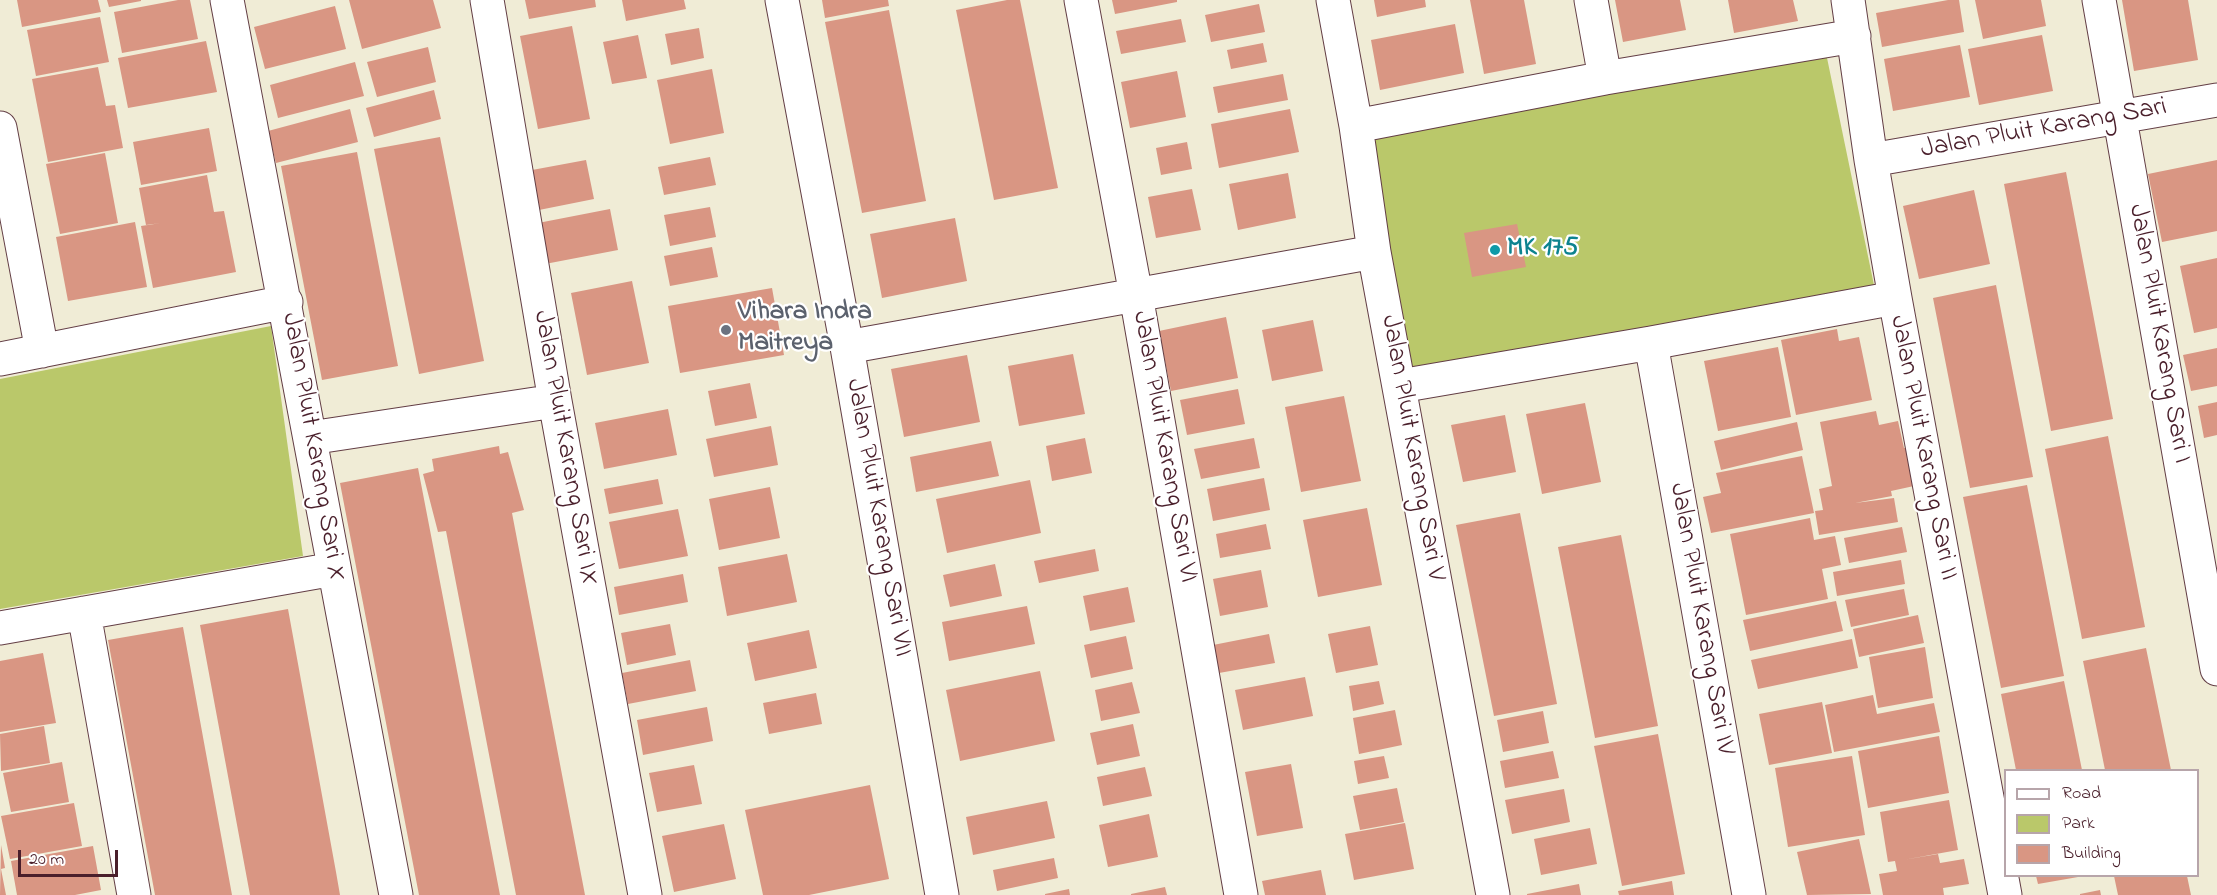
<!DOCTYPE html>
<style>
body{margin:0}
#map{position:relative;width:2217px;height:895px;overflow:hidden;background:#f0ecd6;font-family:"Indie Flower",sans-serif}
canvas{display:block}
.legend{position:absolute;left:2004px;top:769px;width:195px;height:108px;box-sizing:border-box;background:#fff;border:2px solid #b7a5aa;margin:0;padding:8px 10px;list-style:none;font-size:18px;color:#4a1f2b}
.legend li{display:flex;align-items:center;gap:12px;height:30px}
.legend b{width:30px;border:2px solid #b7a5aa}
.scale{position:absolute;left:18px;top:850px;width:100px;height:27px;box-sizing:border-box;border:3px solid #4a1f2b;border-top:0;padding-left:8px;font-size:18px;line-height:21px;white-space:nowrap;color:#4a1f2b;-webkit-text-stroke:4px #fff;paint-order:stroke}
</style>
<div id="map">
<canvas width="2217" height="895"></canvas>
<ul class="legend">
<li><b style="height:8px;background:#fff"></b>Road</li>
<li><b style="height:16px;background:#bac86a"></b>Park</li>
<li><b style="height:16px;background:#d99683"></b>Building</li>
</ul>
<div class="scale">20 m</div>
</div>
<script>
const ctx = document.querySelector('canvas').getContext('2d');
ctx.lineJoin = 'round';
function fillPath(path, color) {
  ctx.fillStyle = color;
  ctx.fill(path, 'evenodd');
}
function shape(rows) {
  const path = new Path2D();
  for (const r of rows) {
    path.moveTo(r[0], r[1]);
    for (let i = 2; i < r.length; i += 2) path.lineTo(r[i], r[i + 1]);
  }
  return path;
}
function stroke(path, color, width, dash) {
  ctx.strokeStyle = color;
  ctx.lineWidth = width;
  ctx.lineCap = dash ? 'butt' : 'round';
  ctx.setLineDash(dash || []);
  ctx.stroke(path);
}
function drawText(font, color, halo, rows, align = 'center') {
  ctx.font = font + ' "Indie Flower",sans-serif';
  ctx.lineWidth = 4.5;
  ctx.setLineDash([]);
  ctx.textBaseline = 'middle';
  ctx.strokeStyle = halo;
  ctx.fillStyle = color;
  for (const [text, x, y, turn = 0] of rows) {
    ctx.save();
    ctx.translate(x, y);
    ctx.rotate((+turn || 0) * Math.PI / 180);
    ctx.textAlign = isNaN(turn) ? turn : align;
    if (halo) ctx.strokeText(text, 0, 0);
    ctx.fillText(text, 0, 0);
    ctx.restore();
  }
}
const green = shape([
 [1826,53,1875,290,1410,367,1370,136],
 [271,326,303,556,0,609,0,379]
]);
const building = shape([
 [17,0,98,0,101,12,22,27],
 [107,0,141,0,141,1,109,7],
 [178,0,190,0,198,39,122,53,114,12],
 [349,0,433,0,441,28,362,49],
 [525,0,595,0,596,7,529,19],
 [622,0,684,0,686,9,626,21],
 [822,0,888,0,889,6,825,18],
 [1007,0,1020,0,1058,188,994,200,956,10],
 [1112,0,1177,0,1177,2,1115,14],
 [1374,0,1425,0,1426,7,1377,17],
 [1470,0,1524,0,1536,64,1484,74],
 [1615,0,1680,0,1686,30,1623,42],
 [1728,0,1793,0,1798,21,1734,33],
 [1948,0,1959,0,1964,32,1882,47,1876,13],
 [1975,0,2041,0,2046,26,1983,39],
 [2122,0,2188,0,2198,60,2134,71],
 [1259,4,1265,32,1211,42,1205,15],
 [335,6,346,49,265,69,254,27],
 [889,10,926,201,862,213,825,22],
 [100,17,109,62,36,76,27,30],
 [1181,19,1186,42,1121,54,1116,31],
 [1455,24,1464,73,1380,90,1371,40],
 [572,26,590,119,538,129,520,36],
 [699,28,704,58,671,65,665,34],
 [638,35,647,78,612,84,603,42],
 [2042,35,2053,91,1979,105,1968,49],
 [206,41,217,92,128,108,118,58],
 [1263,43,1267,62,1231,69,1227,50],
 [1960,45,1970,97,1893,111,1884,59],
 [428,47,436,82,377,97,367,62],
 [355,62,364,96,278,118,270,85],
 [98,67,106,106,115,105,123,148,48,162,32,79],
 [712,69,724,133,670,144,657,80],
 [1177,71,1186,117,1130,128,1121,82],
 [1283,74,1288,100,1218,113,1213,87],
 [434,90,441,119,374,137,366,108],
 [350,109,358,142,276,163,268,131],
 [1290,109,1299,152,1219,168,1211,124],
 [209,128,217,171,141,185,133,142],
 [440,137,484,361,419,374,374,149],
 [1187,142,1192,169,1161,175,1156,148],
 [357,152,398,366,322,380,281,166],
 [105,153,118,223,60,234,46,164],
 [710,157,716,185,664,195,658,167],
 [586,160,594,199,539,210,532,170],
 [2217,160,2217,231,2162,242,2148,174],
 [2066,172,2113,419,2051,431,2004,184],
 [1288,173,1296,218,1238,230,1229,184],
 [207,175,214,212,224,211,236,272,153,288,141,226,161,223,146,225,139,188],
 [1192,189,1201,230,1156,238,1148,197],
 [1974,190,1990,264,1919,279,1903,206],
 [710,207,716,237,670,246,664,215],
 [610,209,618,250,545,264,538,223],
 [955,218,967,281,882,298,870,234],
 [135,222,147,287,68,301,56,237],
 [1517,224,1526,267,1472,277,1464,233],
 [712,247,718,277,670,286,664,256],
 [2217,258,2217,328,2194,333,2180,266],
 [632,281,649,363,587,375,571,293],
 [1996,285,2033,477,1970,488,1933,298],
 [772,288,784,355,680,373,668,306],
 [1226,317,1238,378,1171,391,1159,331],
 [1313,320,1323,371,1272,381,1262,330],
 [1837,329,1839,341,1859,337,1872,400,1796,415,1781,340],
 [1778,347,1791,417,1718,431,1704,361],
 [2217,348,2217,386,2191,391,2183,355],
 [1073,354,1085,414,1019,426,1008,366],
 [967,355,980,422,904,437,891,369],
 [750,383,757,418,715,426,708,391],
 [1238,389,1245,424,1187,435,1180,400],
 [1344,396,1361,481,1301,492,1285,407],
 [2217,402,2217,435,2204,438,2198,406],
 [1585,403,1601,482,1542,494,1526,414],
 [668,409,677,455,604,469,595,423],
 [1876,411,1879,425,1898,421,1904,448,1907,448,1914,486,1891,491,1892,496,1855,503,1894,498,1898,522,1819,535,1815,511,1823,510,1819,489,1832,486,1820,422],
 [1505,415,1516,472,1463,482,1451,425],
 [1797,422,1803,450,1721,470,1714,441],
 [771,426,778,465,714,477,706,439],
 [2108,436,2145,627,2082,639,2045,449],
 [1085,438,1092,473,1052,481,1046,446],
 [1254,438,1260,468,1201,479,1194,449],
 [991,441,999,476,916,492,910,457],
 [499,446,500,454,508,452,524,510,512,513,585,895,516,895,446,531,438,532,423,474,434,471,432,459],
 [1802,456,1814,513,1711,533,1703,497,1721,493,1716,473],
 [418,468,440,582,500,895,419,895,340,483],
 [1264,478,1270,510,1213,521,1207,489],
 [658,479,663,504,609,514,604,489],
 [1030,480,1041,533,947,553,936,499],
 [2027,485,2064,676,2001,688,1963,497],
 [770,487,780,538,719,550,709,499],
 [1367,508,1382,585,1318,597,1303,520],
 [678,509,688,556,619,569,609,522],
 [1520,513,1557,704,1494,716,1456,525],
 [1810,518,1814,540,1835,536,1841,565,1822,569,1828,599,1746,615,1730,534],
 [1266,524,1271,549,1220,558,1216,534],
 [1902,527,1907,552,1849,563,1844,538],
 [1621,535,1658,726,1595,738,1558,547],
 [1095,549,1099,571,1039,583,1034,561],
 [787,554,797,602,727,616,718,567],
 [1901,560,1905,584,1837,596,1833,572],
 [995,564,1002,596,950,607,943,575],
 [1261,570,1268,607,1220,616,1213,579],
 [683,574,688,602,619,615,614,587],
 [1128,587,1135,622,1090,631,1083,596],
 [1904,589,1909,615,1851,627,1845,600],
 [1836,601,1843,631,1750,651,1743,620],
 [1027,606,1035,644,949,661,942,622],
 [288,609,336,872,340,895,250,895,200,625],
 [1918,615,1924,643,1859,657,1853,629],
 [670,624,676,655,627,665,621,633],
 [1370,626,1378,665,1336,673,1328,634],
 [183,627,205,748,232,895,155,895,108,640],
 [809,630,817,668,755,681,747,643],
 [1269,634,1275,663,1219,673,1213,645],
 [1126,636,1133,669,1091,678,1084,645],
 [1852,639,1858,668,1758,689,1751,660],
 [1925,647,1933,698,1878,708,1869,657],
 [2146,648,2171,770,2105,770,2083,661],
 [43,653,56,723,0,732,0,661],
 [690,660,696,691,628,704,622,673],
 [1040,671,1055,741,960,761,946,690],
 [1305,677,1313,716,1243,730,1235,690],
 [1379,681,1384,704,1353,711,1349,686],
 [2064,681,2082,770,2016,770,2001,694],
 [1132,682,1140,713,1101,721,1095,690],
 [816,693,822,724,769,734,763,703],
 [1873,695,1877,714,1934,703,1940,732,1834,752,1825,705],
 [1822,702,1832,753,1769,765,1759,714],
 [707,707,713,741,643,755,637,720],
 [1395,710,1402,745,1359,754,1353,718],
 [1543,711,1549,743,1503,752,1497,720],
 [1133,724,1140,756,1097,765,1090,733],
 [44,726,50,763,1,771,0,734],
 [1658,734,1685,874,1622,886,1594,746],
 [1939,736,1949,793,1868,808,1858,751],
 [1553,751,1559,778,1505,788,1500,761],
 [1384,756,1389,778,1358,784,1354,761],
 [1852,756,1865,835,1788,847,1775,768],
 [62,762,69,802,11,812,3,773],
 [1291,764,1303,828,1257,836,1245,772],
 [694,765,702,804,657,812,649,773],
 [1145,767,1152,796,1103,806,1097,777],
 [870,785,889,879,809,895,763,895,745,810],
 [1397,788,1404,822,1360,830,1353,796],
 [1564,789,1570,822,1512,834,1505,800],
 [1949,800,1958,850,1903,860,1938,854,1940,863,1964,859,1969,884,1943,888,1944,895,1883,895,1879,874,1897,871,1895,861,1888,862,1880,812],
 [1047,801,1055,838,973,855,966,817],
 [74,803,82,846,10,859,1,816],
 [1149,814,1158,857,1108,867,1099,825],
 [1405,823,1414,869,1354,880,1345,834],
 [724,824,736,879,674,892,662,836],
 [1590,828,1597,864,1541,875,1534,839],
 [1859,839,1871,894,1807,895,1797,852],
 [1,845,5,868,1,869,6,895,0,895],
 [93,846,101,890,75,895,17,895,11,861],
 [1054,858,1058,878,997,891,993,870],
 [1321,870,1326,895,1265,895,1262,881],
 [2036,876,2078,876,2078,877,2038,884],
 [2114,876,2187,876,2191,895,2118,895],
 [1672,881,1674,895,1619,895,1618,891],
 [1579,884,1581,895,1527,895,1527,894],
 [1165,887,1167,895,1131,895,1131,894],
 [1069,889,1070,895,1045,895,1045,894],
 [2100,890,2101,895,2080,895,2080,894]
]);
const minor = shape([
 [227,0,396,895],
 [487,0,555,401,645,895],
 [782,0,847,347,942,895],
 [1081,0,1136,295,1241,895],
 [1333,0,1356,126,1374,252,1493,895],
 [1591,0,1605,78],
 [1848,0,1871,160,1895,298,2005,895],
 [2099,0,2217,669],
 [1356,126,1605,78,1854,36],
 [0,128,42,351],
 [1871,160,2217,100],
 [1651,343,1749,895],
 [847,347,1374,252],
 [0,359,286,302],
 [1400,386,1651,343,1895,298],
 [310,438,555,401],
 [84,613,134,895],
 [0,628,334,569]
]);
const markers = [
 [1495,250,6,"#0f9aa8"],
 [726,330,6,"#6b7280"]
];
const streetNames = [
 ["Jalan Pluit Karang Sari",2044,130,-10],
 ["Jalan Pluit Karang Sari I",2158,334,80],
 ["Jalan Pluit Karang Sari X",312,447,80],
 ["Jalan Pluit Karang Sari VI",1163,447,80],
 ["Jalan Pluit Karang Sari IX",564,448,80],
 ["Jalan Pluit Karang Sari V",1411,448,80],
 ["Jalan Pluit Karang Sari II",1922,448,79],
 ["Jalan Pluit Karang Sari VII",877,518,80],
 ["Jalan Pluit Karang Sari IV",1700,619,80]
];
const cultureNames = [
 ["MK 175",1507,250]
];
const worshipNames = [
 ["Vihara Indra",738,314],
 ["Maitreya",738,345]
];
fillPath(green, '#bac86a');
fillPath(building, '#d99683');
stroke(minor, '#633e45', 35);
stroke(minor, '#fff', 33);
for (const [x, y, r, color] of markers) {
  const dot = new Path2D();
  dot.arc(x, y, r, 0, 2 * Math.PI);
  ctx.fillStyle = color;
  ctx.fill(dot);
  stroke(dot, '#fff', 2);
}
drawText('27px', '#4a1f2b', '#fff', streetNames);
drawText('bold 27px', '#0d838f', '#fff', cultureNames, 'left');
drawText('bold 27px', '#5b616d', '#fff', worshipNames, 'left');
</script>
